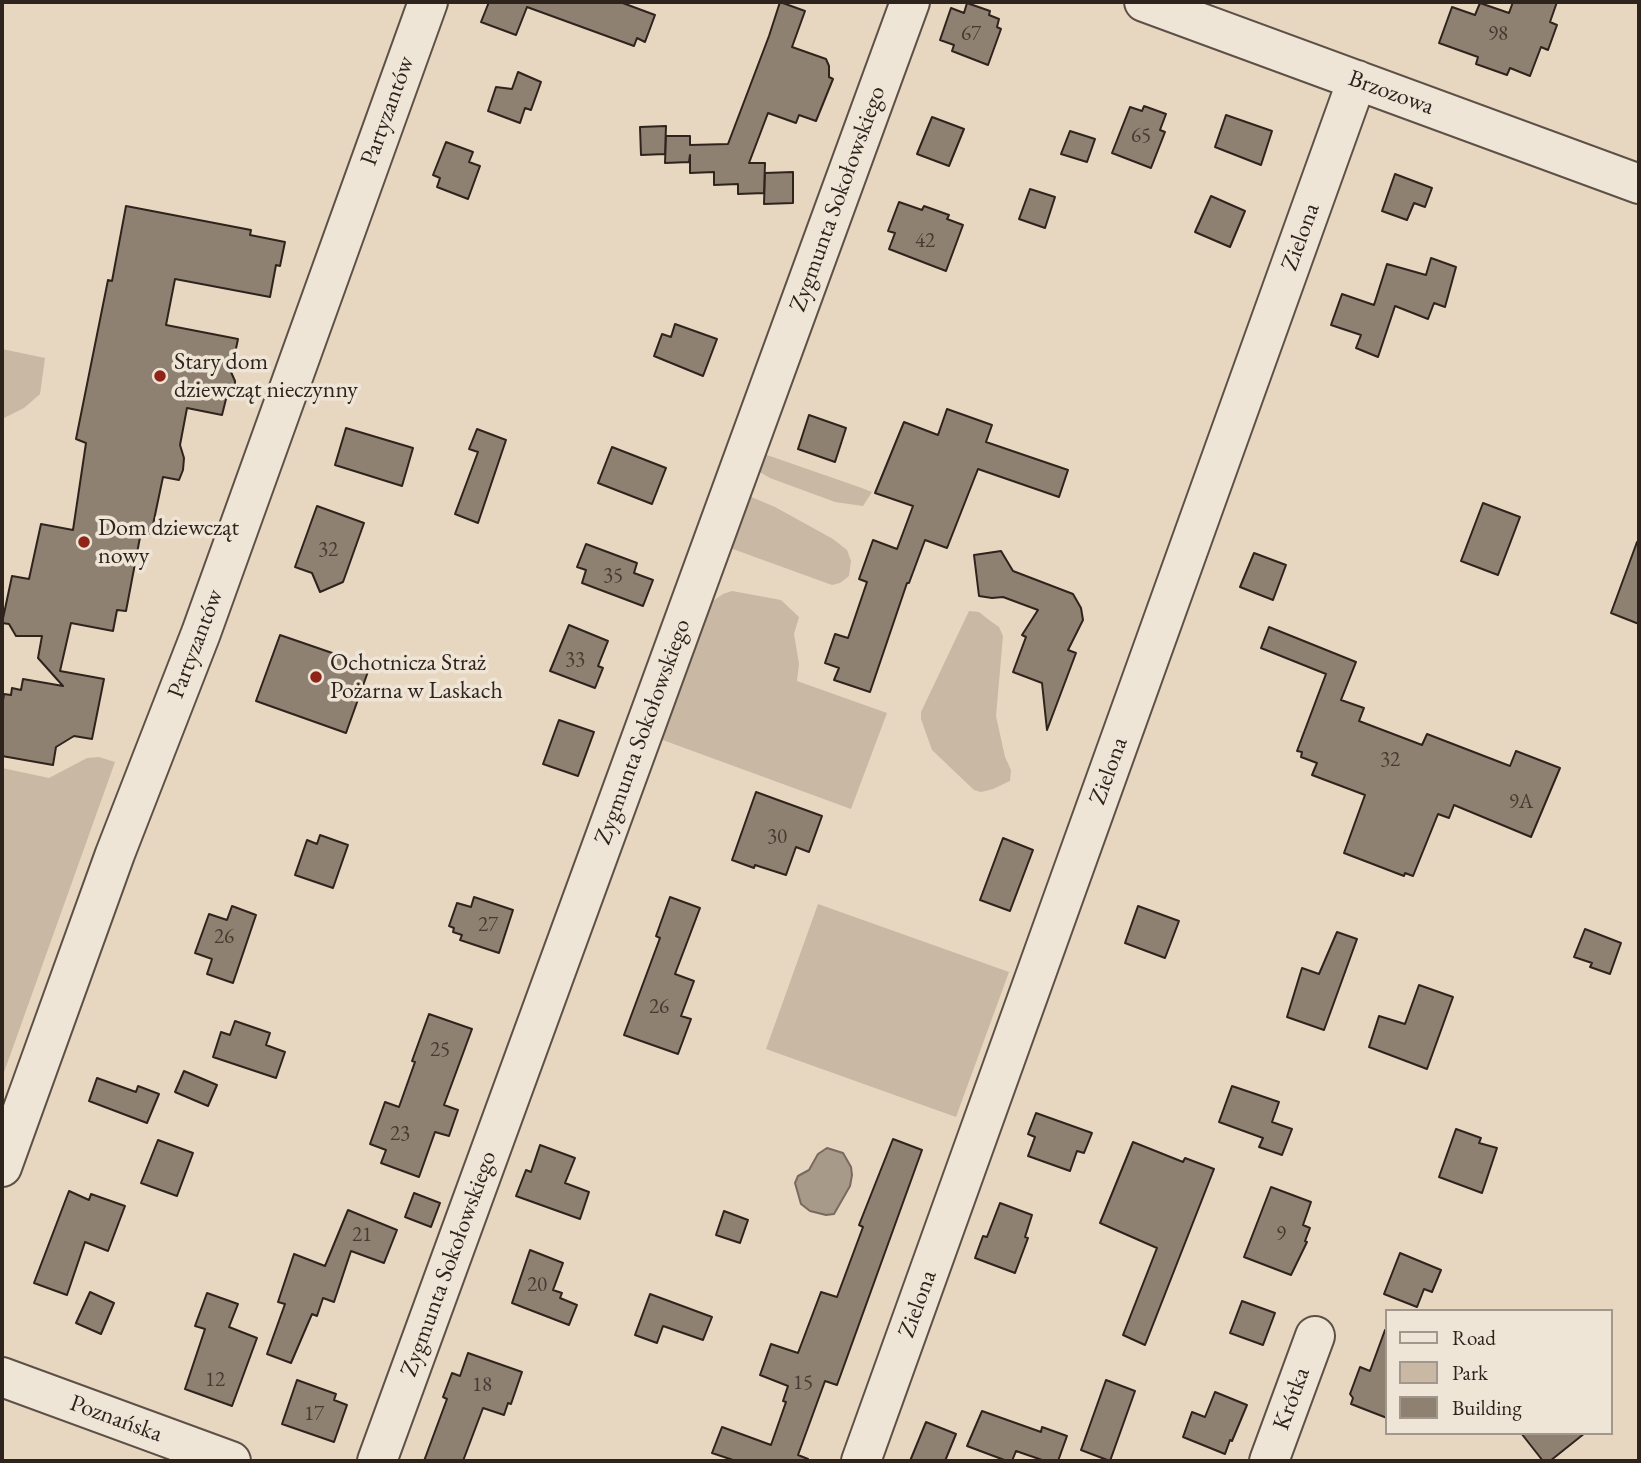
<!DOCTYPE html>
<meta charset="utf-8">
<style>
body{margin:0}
#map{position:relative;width:1641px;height:1463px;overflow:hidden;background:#e7d7c0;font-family:"EB Garamond",serif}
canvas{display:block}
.frame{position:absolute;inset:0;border:4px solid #2f231d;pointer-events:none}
.legend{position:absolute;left:1385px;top:1309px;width:228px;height:126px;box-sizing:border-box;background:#efe5d6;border:2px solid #a2978c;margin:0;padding:9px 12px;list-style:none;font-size:21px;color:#2f231d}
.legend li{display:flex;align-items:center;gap:14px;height:35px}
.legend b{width:35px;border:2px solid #a2978c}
</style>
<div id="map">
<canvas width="1641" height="1463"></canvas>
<div class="frame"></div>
<ul class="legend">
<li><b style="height:9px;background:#efe5d6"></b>Road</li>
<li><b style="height:19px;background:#c8b8a4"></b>Park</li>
<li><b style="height:19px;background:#8f8172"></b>Building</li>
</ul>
</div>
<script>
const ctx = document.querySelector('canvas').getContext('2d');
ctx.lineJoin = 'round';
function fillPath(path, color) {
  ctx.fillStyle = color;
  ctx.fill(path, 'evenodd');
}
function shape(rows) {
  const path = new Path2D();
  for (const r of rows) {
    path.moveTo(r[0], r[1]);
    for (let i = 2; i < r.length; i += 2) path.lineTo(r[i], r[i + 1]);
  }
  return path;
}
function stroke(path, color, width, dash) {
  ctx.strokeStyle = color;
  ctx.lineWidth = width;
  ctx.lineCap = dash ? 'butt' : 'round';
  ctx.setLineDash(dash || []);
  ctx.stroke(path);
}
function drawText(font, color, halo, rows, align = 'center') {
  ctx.font = font + ' "EB Garamond",serif';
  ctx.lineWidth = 7;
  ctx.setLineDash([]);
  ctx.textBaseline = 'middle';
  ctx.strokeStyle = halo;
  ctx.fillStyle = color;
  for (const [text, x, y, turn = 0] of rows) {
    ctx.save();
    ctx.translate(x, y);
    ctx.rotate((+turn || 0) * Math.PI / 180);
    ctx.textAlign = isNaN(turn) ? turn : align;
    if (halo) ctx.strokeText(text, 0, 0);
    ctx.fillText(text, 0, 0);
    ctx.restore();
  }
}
const green = shape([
 [2,349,45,358,40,394,24,408,2,419],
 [764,454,859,487,872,492,863,506,835,502,770,478,758,471],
 [749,496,775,507,833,539,847,550,851,561,849,576,840,583,832,585,730,548],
 [732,591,781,600,799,617,794,634,799,664,797,681,887,713,851,809,660,739,710,603,723,594],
 [969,611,979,612,989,620,999,627,1003,636,996,716,1005,757,1011,770,1010,781,993,789,981,792,974,790,932,750,921,719,921,712],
 [99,757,115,762,2,1078,2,768,49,778,87,758],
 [818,904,1009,972,956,1117,766,1049]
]);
const water = shape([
 [827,1148,843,1153,851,1167,852,1175,850,1186,834,1214,826,1215,810,1211,801,1204,795,1183,798,1176,809,1170,818,1154,827,1148]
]);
const building = shape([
 [489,2,620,2,655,15,645,42,637,38,634,46,527,7,516,35,481,22,489,2],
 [780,2,805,11,792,47,826,59,829,66,829,77,833,79,816,121,799,115,796,123,768,113,749,163,765,163,764,193,738,194,738,184,714,185,714,172,690,173,690,155,689,162,665,163,666,136,690,136,690,145,728,144,769,36,780,2],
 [1513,2,1557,2,1550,22,1557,25,1548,50,1541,47,1530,76,1510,68,1507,75,1476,64,1478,57,1439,43,1452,7,1475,15,1480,3,1509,13,1513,2],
 [967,3,990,11,989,15,999,19,997,27,1001,29,988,65,952,51,954,45,940,40,951,8,964,13,967,3],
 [518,72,541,82,531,110,525,108,520,123,488,111,496,87,512,89,518,72],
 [1144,106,1166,114,1160,130,1165,132,1151,168,1112,153,1130,107,1142,111,1144,106],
 [1226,115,1272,131,1261,165,1215,147,1226,115],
 [932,117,964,129,949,166,917,154,932,117],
 [666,126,665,154,641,155,640,127,666,126],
 [1070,131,1095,139,1087,162,1061,154,1070,131],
 [446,142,473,152,469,162,480,166,468,199,437,187,440,178,433,175,446,142],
 [793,172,793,203,764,204,765,173,793,172],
 [1395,174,1432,188,1425,207,1414,203,1407,220,1382,211,1395,174],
 [1030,189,1055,197,1045,228,1019,219,1030,189],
 [1211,196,1245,211,1230,247,1195,232,1211,196],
 [899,202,922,210,924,206,949,215,947,219,963,225,946,271,889,249,895,233,888,231,899,202],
 [126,206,251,230,250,235,285,242,280,266,276,265,270,297,175,279,166,325,238,339,231,372,235,381,235,388,226,399,222,415,187,408,180,445,184,458,183,470,179,480,163,477,151,534,141,532,126,611,117,610,113,631,71,623,60,671,104,679,92,739,74,736,56,747,53,765,2,756,2,707,4,694,11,695,12,688,21,690,23,679,63,686,38,658,42,636,16,636,9,624,2,623,12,576,29,579,41,524,73,530,86,443,76,439,108,280,112,281,126,206],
 [1431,258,1456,267,1445,307,1434,303,1428,319,1395,306,1378,357,1356,348,1361,335,1331,325,1342,294,1374,305,1387,264,1426,275,1431,258],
 [675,324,717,339,703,376,654,356,662,334,671,337,675,324],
 [947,409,992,425,986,442,1068,470,1059,497,978,469,947,548,925,540,909,583,907,583,870,692,834,680,839,668,825,663,835,634,848,638,867,582,859,579,873,540,897,549,913,506,875,493,904,422,938,435,947,409],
 [809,415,846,428,835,462,798,449,809,415],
 [346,428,413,448,402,486,335,465,346,428],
 [477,429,506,440,478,523,455,514,478,452,469,449,477,429],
 [612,447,666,468,652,504,598,483,612,447],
 [1483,503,1520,517,1498,575,1461,561,1483,503],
 [317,506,364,523,343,582,320,592,312,573,295,567,317,506],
 [1637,542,1639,542,1639,624,1611,613,1637,542],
 [586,544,637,563,634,573,653,580,643,606,582,583,586,570,577,567,586,544],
 [1001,551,1013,571,1073,594,1081,608,1083,620,1068,650,1076,653,1047,730,1042,683,1013,672,1026,637,1022,635,1038,610,1003,597,992,598,979,596,974,555,1001,551],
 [1254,553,1286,565,1273,600,1240,587,1254,553],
 [569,625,608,641,598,666,603,668,595,688,550,671,569,625],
 [1269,627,1356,662,1341,700,1364,708,1359,721,1422,745,1427,734,1510,766,1516,751,1560,768,1531,837,1454,805,1449,818,1438,814,1413,876,1405,873,1404,876,1344,853,1365,795,1312,775,1317,763,1301,757,1302,752,1297,751,1326,674,1261,648,1269,627],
 [280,635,370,666,346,733,256,701,280,635],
 [559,720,594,732,578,776,543,764,559,720],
 [756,792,822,816,809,852,796,847,786,875,755,865,754,868,732,860,756,792],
 [320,835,348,845,333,888,295,875,307,840,317,844,320,835],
 [1003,838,1033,850,1010,911,980,900,1003,838],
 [474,897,513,910,499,953,460,940,462,935,453,932,454,928,449,926,457,903,471,907,474,897],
 [670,897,700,908,675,974,694,981,681,1016,691,1019,678,1054,624,1035,660,938,656,936,670,897],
 [232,906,256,915,233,983,207,974,212,959,195,953,209,914,227,920,232,906],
 [1138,906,1179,921,1165,958,1125,943,1138,906],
 [1585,929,1621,943,1610,974,1590,967,1592,963,1574,957,1585,929],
 [1337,932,1357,939,1324,1030,1287,1017,1302,968,1319,974,1337,932],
 [1419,985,1453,997,1427,1069,1369,1047,1379,1016,1405,1024,1419,985],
 [429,1014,472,1029,444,1105,458,1110,449,1136,435,1132,419,1177,381,1163,386,1150,370,1144,385,1102,399,1107,415,1062,412,1061,429,1014],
 [235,1021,270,1033,266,1045,285,1052,276,1078,213,1057,221,1032,230,1035,235,1021],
 [184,1071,217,1085,208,1106,175,1092,184,1071],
 [97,1078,136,1092,138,1086,159,1094,147,1123,89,1101,97,1078],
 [1232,1086,1279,1102,1272,1122,1292,1129,1282,1155,1259,1147,1263,1138,1219,1122,1232,1086],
 [1036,1113,1092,1133,1084,1153,1077,1151,1070,1171,1028,1156,1035,1137,1028,1134,1036,1113],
 [1456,1129,1481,1138,1479,1143,1497,1148,1482,1193,1439,1177,1456,1129],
 [893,1139,922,1150,837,1385,825,1381,798,1455,808,1459,808,1461,736,1461,712,1453,722,1427,771,1445,786,1402,783,1401,788,1386,760,1375,771,1344,798,1353,821,1292,837,1297,863,1227,859,1225,893,1139],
 [158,1140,193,1153,177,1196,141,1183,158,1140],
 [1133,1142,1183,1162,1185,1158,1214,1169,1145,1345,1123,1335,1157,1248,1100,1223,1133,1142],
 [540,1145,575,1158,565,1183,589,1192,580,1219,516,1196,526,1170,531,1172,540,1145],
 [1271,1187,1311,1202,1303,1225,1310,1228,1305,1241,1307,1242,1291,1275,1244,1257,1271,1187],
 [69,1191,89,1200,91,1194,125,1206,108,1251,85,1242,67,1295,34,1283,69,1191],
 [414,1193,440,1203,431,1227,405,1217,414,1193],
 [1000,1203,1032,1215,1025,1237,1028,1238,1015,1273,975,1258,983,1236,987,1237,1000,1203],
 [348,1210,397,1230,384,1263,351,1251,334,1302,323,1298,317,1316,312,1314,291,1363,267,1354,285,1304,278,1302,294,1254,325,1266,348,1210],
 [724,1211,748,1220,740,1243,716,1235,724,1211],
 [530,1250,563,1263,553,1290,562,1293,560,1298,577,1305,569,1325,512,1303,530,1250],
 [1400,1253,1441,1270,1432,1292,1424,1289,1417,1307,1384,1294,1400,1253],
 [90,1292,114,1303,101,1334,76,1323,90,1292],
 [207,1293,238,1304,229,1327,257,1338,232,1406,185,1389,205,1329,195,1326,207,1293],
 [650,1294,712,1317,703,1340,663,1326,657,1343,635,1335,650,1294],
 [1242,1301,1275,1313,1263,1345,1230,1333,1242,1301],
 [1385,1330,1387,1330,1387,1418,1351,1404,1353,1398,1350,1394,1360,1367,1370,1371,1385,1330],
 [468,1353,522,1372,511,1404,508,1403,504,1415,483,1408,463,1461,424,1461,447,1399,443,1397,452,1373,460,1376,468,1353],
 [297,1380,336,1394,334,1400,347,1405,334,1442,282,1424,297,1380],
 [1106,1380,1135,1391,1110,1461,1081,1450,1106,1380],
 [1215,1392,1247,1405,1232,1441,1230,1440,1225,1454,1183,1437,1192,1412,1205,1417,1215,1392],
 [982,1411,1041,1432,1042,1427,1067,1436,1058,1461,1045,1461,1016,1451,1012,1461,1007,1461,967,1446,982,1411],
 [926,1422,956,1434,945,1461,910,1461,926,1422],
 [1521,1433,1585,1433,1550,1461,1543,1461,1521,1433]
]);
const minor = shape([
 [1144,2,1639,184],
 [2,1167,115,854,201,633,428,2],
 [2,1377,231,1461],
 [377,1461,910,2],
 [861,1461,1357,80],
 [1269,1461,1315,1336]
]);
const markers = [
 [160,376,7,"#8f2418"],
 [84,542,7,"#8f2418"],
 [316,677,7,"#8f2418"]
];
const numberNames = [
 ["67",971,34],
 ["98",1498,34],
 ["65",1141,136],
 ["42",925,241],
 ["32",328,550],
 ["35",613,576],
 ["33",575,660],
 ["32",1390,760],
 ["9A",1521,802],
 ["30",777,837],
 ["27",488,925],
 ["26",224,937],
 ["26",659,1007],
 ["25",440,1050],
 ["23",400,1134],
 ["9",1281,1234],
 ["21",362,1235],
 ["20",537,1285],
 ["12",215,1380],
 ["15",803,1383],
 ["18",482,1385],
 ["17",314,1414]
];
const streetNames = [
 ["Brzozowa",1391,93,20],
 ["Partyzantów",388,111,-70],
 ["Zygmunta Sokołowskiego",838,199,-70],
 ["Zielona",1301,237,-70],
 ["Partyzantów",196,644,-69],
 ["Zygmunta Sokołowskiego",643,732,-70],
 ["Zielona",1109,771,-70],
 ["Zygmunta Sokołowskiego",449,1264,-70],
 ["Zielona",918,1304,-70],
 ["Krótka",1292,1399,-70],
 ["Poznańska",116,1419,20]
];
const poiNames = [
 ["Stary dom",174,362],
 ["dziewcząt nieczynny",174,390],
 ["Dom dziewcząt",98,528],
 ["nowy",98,556],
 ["Ochotnicza Straż",330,663],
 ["Pożarna w Laskach",330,691]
];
fillPath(green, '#c8b8a4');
fillPath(water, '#a89a89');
stroke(water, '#786a5e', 2);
fillPath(building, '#8f8172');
stroke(building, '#2f231d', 2);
stroke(minor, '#5d5046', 42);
stroke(minor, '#efe5d6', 38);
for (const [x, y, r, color] of markers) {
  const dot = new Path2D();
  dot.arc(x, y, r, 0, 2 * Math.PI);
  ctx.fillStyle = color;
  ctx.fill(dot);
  stroke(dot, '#efe5d6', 2.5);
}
drawText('21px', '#473a32', null, numberNames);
drawText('24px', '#2f231d', '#efe5d6', streetNames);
drawText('24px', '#2f231d', '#efe5d6', poiNames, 'left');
</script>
